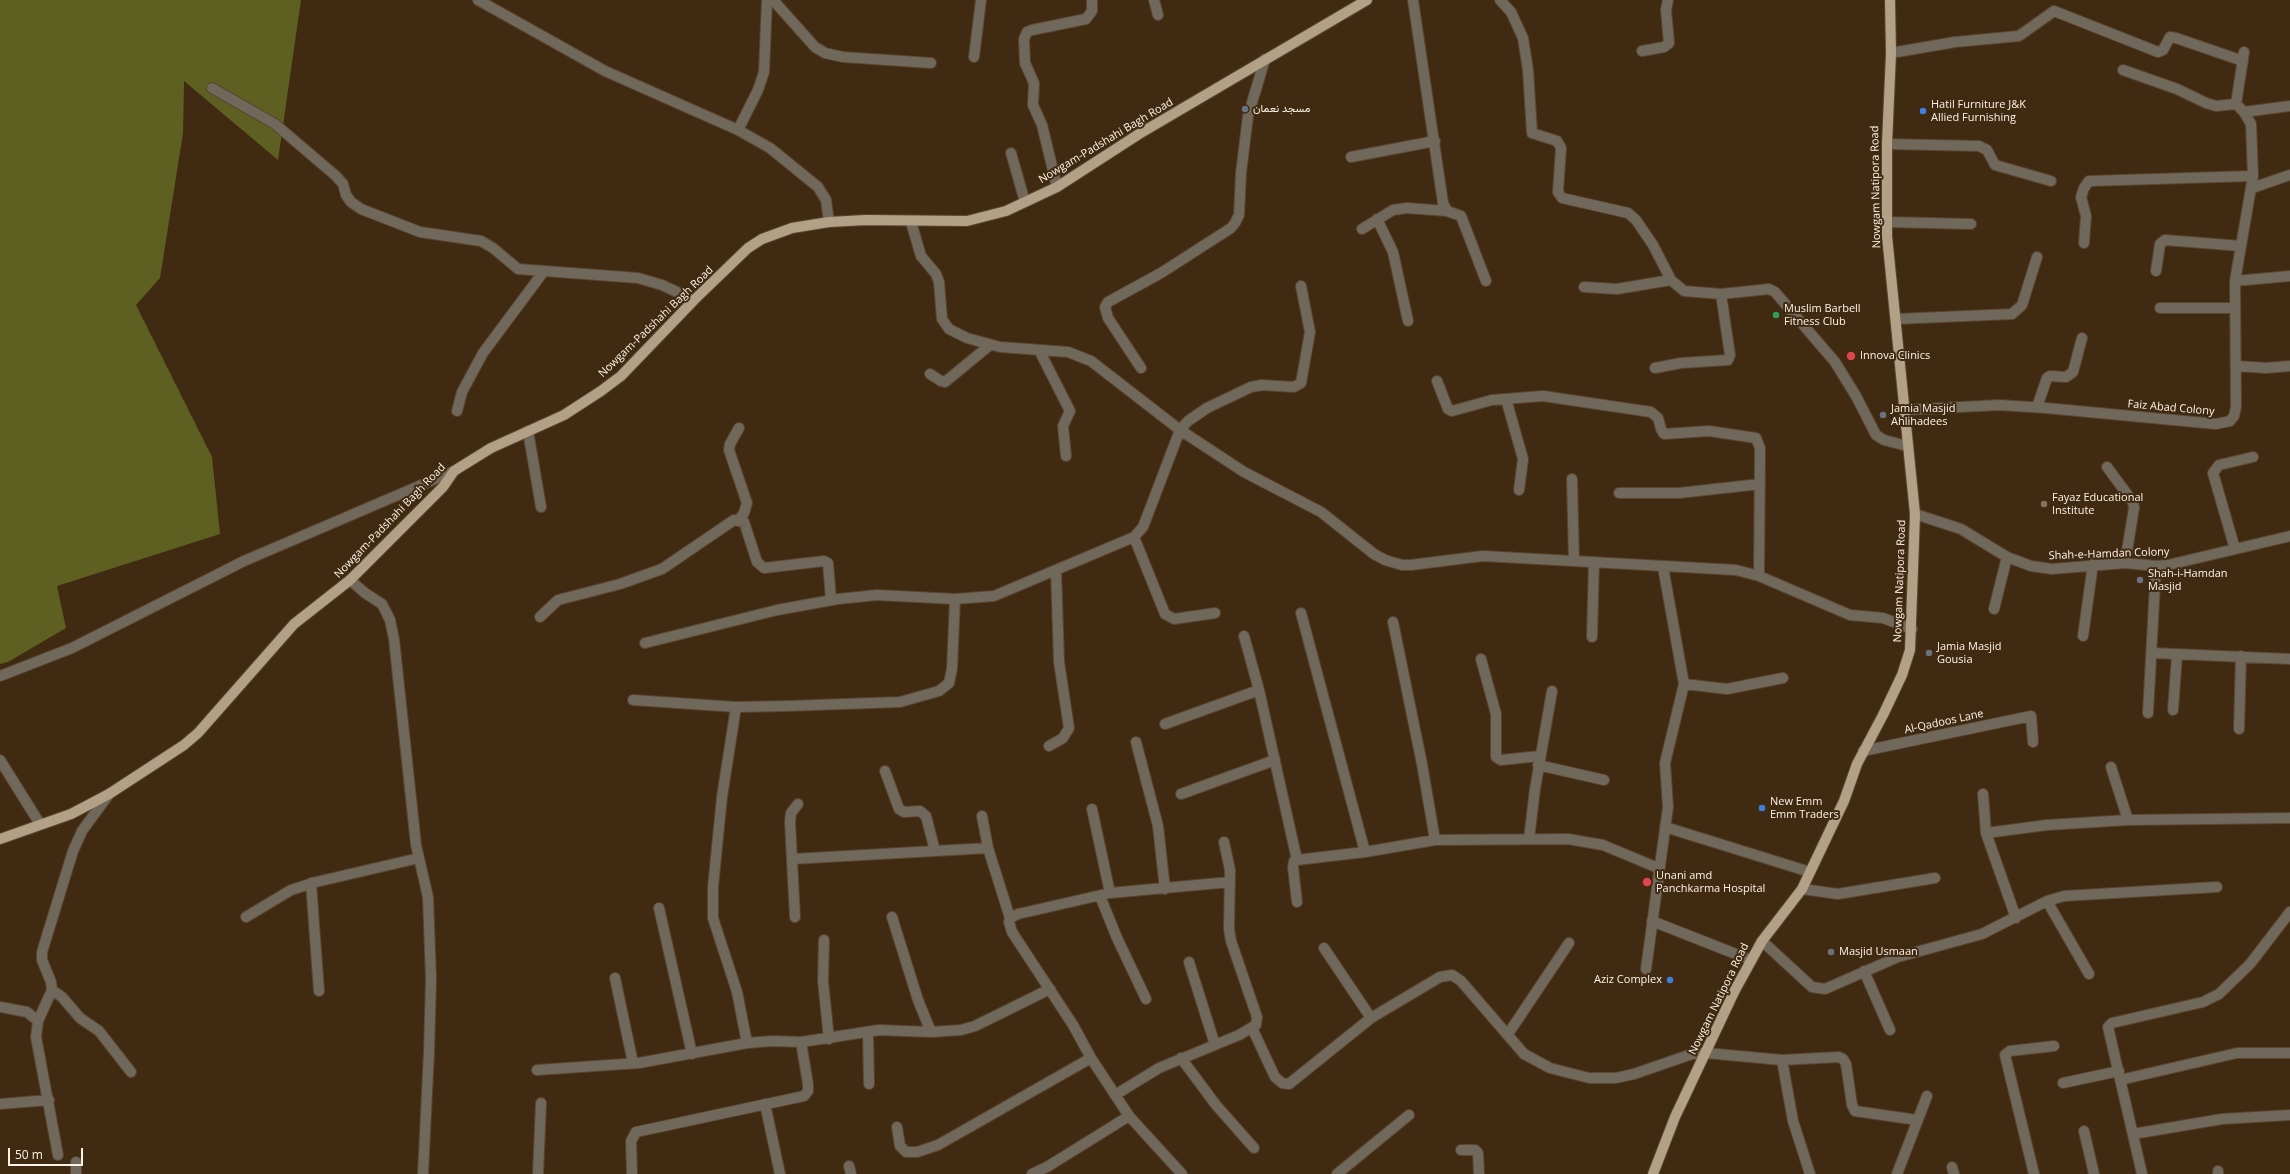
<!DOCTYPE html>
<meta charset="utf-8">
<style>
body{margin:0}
#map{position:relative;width:2290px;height:1174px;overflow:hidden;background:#402a12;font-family:"Open Sans",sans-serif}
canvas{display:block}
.scale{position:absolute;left:8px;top:1148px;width:75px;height:18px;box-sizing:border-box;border:2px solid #fdf2e6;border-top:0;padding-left:5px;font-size:12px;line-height:14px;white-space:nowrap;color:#fdf2e6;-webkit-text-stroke:3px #402a12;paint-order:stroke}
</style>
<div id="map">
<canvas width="2290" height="1174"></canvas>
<div class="scale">50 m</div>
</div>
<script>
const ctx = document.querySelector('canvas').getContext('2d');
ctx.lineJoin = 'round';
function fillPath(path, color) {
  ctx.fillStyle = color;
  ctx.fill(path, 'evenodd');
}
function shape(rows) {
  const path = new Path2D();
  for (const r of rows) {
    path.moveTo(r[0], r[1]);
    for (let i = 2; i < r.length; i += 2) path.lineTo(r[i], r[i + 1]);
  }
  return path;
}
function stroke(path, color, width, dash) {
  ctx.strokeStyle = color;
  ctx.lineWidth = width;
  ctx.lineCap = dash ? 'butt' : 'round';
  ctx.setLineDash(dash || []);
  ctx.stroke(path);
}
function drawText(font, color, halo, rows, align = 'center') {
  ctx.font = font + ' "Open Sans",Vazirmatn,sans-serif';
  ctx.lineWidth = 4;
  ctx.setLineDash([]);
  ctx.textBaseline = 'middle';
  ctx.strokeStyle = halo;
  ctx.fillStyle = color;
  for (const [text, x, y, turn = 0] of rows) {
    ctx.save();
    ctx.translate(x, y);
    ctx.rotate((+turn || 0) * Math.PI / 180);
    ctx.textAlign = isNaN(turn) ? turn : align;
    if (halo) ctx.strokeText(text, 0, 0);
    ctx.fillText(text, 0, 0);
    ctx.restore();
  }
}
const forest = shape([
 [0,0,301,0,278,160,184,81,183,133,160,278,136,305,212,457,220,534,57,586,66,628,8,662,0,664]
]);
const minor = shape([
 [478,0,605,71,738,130,770,148,818,187,826,200,829,222],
 [773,0,815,47,825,53,843,57,931,63],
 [1154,0,1158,15],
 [1413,0,1443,203,1447,211,1461,216,1486,281],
 [1500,0,1511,12,1523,38,1528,70,1532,133,1557,141,1561,148,1558,192,1562,198,1628,213,1636,220,1653,245,1671,280,1684,291,1721,294,1769,289,1775,292,1835,362,1856,396,1876,435,1884,440,1907,446],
 [1642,51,1664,47,1669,43,1666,10,1668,0],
 [1891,53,1955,42,2019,36,2054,11,2158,52,2163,50,2170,37,2176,38,2243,61],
 [974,57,981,0],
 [2123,70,2177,89,2206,103,2216,106,2236,104],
 [212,88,275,124,336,176,343,184,346,195,351,202,361,209,420,232,481,241,493,248,518,269,638,278,662,285,694,300],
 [2236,104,2244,52],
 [2244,112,2290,106],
 [738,130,758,90,764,72,767,0],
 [1887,144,1979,146,1987,150,1995,165,2051,181],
 [1011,153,1025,202],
 [1351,157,1435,141],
 [1057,187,1042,125,1033,105,1034,83,1025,63,1024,39,1027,32,1032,30,1086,19,1092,11,1092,0],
 [2252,188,2290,175],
 [1377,219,1393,252,1408,321],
 [911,222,921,256,936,274,939,282,942,319,949,329,967,338,1000,347,1068,352,1091,361,1180,430,1244,472,1321,512,1374,554,1385,560,1402,565,1411,565,1483,556,1736,570,1759,576,1850,615,1883,618,1912,629],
 [1887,222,1971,224],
 [1362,229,1393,210,1407,208,1447,211],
 [2084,243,2086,216,2081,197,2084,188,2089,181,2253,176],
 [2156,271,2160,244,2165,240,2241,246],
 [2235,281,2290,276],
 [1584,287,1617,289,1671,280],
 [2160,308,2234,308],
 [1896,319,2012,314,2022,305,2037,257],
 [1039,350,1070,411,1063,426,1066,456],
 [2237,366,2266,368,2290,366],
 [1141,368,1108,318,1105,307,1108,302,1161,273,1231,228,1235,223,1239,215,1241,173,1248,116,1265,59],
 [1655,368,1681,363,1728,360,1730,355,1721,294],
 [930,374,941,381,945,382,990,345],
 [1437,381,1448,409,1452,411,1492,400,1543,396,1651,412,1658,418,1661,429,1664,434,1709,431,1756,438,1760,448,1759,576],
 [1506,399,1523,459,1519,490],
 [2037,407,2047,378,2050,376,2066,377,2073,372,2082,338],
 [1903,410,1999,405,2046,408,2216,424,2230,421,2234,416,2236,407,2235,281,2253,176,2251,124,2244,112,2236,104],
 [457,411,462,392,483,353,544,271],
 [528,431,541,507],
 [2107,467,2133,502,2134,508,2125,563],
 [1572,479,1574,561],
 [1619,493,1679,493,1760,484],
 [1915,514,1961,529,2007,557,2031,566,2052,569,2125,563,2156,566,2168,565,2290,536],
 [739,520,744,513,747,503,729,450,730,444,739,428],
 [1134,537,1165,614,1174,619,1215,613],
 [2235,549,2213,473,2219,465,2253,457],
 [350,580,365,593,382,604,390,620,394,639,416,845,428,897,431,979,429,1052,423,1174],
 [1994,609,2007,557],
 [1301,613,1365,852],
 [540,617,558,600,620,584,662,569,734,520,744,522,757,562,764,568,824,561,828,563,831,600],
 [1393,622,1422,764,1435,840],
 [1244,636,1259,690,1297,860],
 [2083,636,2093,564],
 [1592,637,1594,562],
 [645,643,777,610,838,599,877,595,955,599,994,596,1134,537,1143,527,1180,430,1188,421,1207,408,1251,387,1262,385,1294,387,1301,383,1310,332,1301,286],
 [2153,653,2290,659],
 [1481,659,1496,714,1496,757,1501,760,1540,756],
 [0,676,72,648,244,561,454,471],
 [1684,684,1727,689,1783,678],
 [633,700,736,707,787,706,900,702,939,691,949,683,952,669,955,599],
 [736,707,722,797,713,887,713,918,737,992,747,1043],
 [2173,710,2177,655],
 [2148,713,2156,566],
 [1165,724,1259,690],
 [2239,729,2241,656],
 [1136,742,1158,826,1165,889],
 [1049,746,1063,738,1069,728,1059,662,1056,570],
 [1863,751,2031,716,2033,742],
 [0,760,40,824],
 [1538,765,1604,780],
 [2111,767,2128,820],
 [885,771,899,809,904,812,920,811,926,816,935,851],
 [1181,794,1275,760],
 [1983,794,1986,833,2016,918],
 [1092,809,1110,893],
 [982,816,988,848,1010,918],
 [1665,827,1810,872],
 [1986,833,2047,825,2128,820,2290,818],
 [1529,839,1535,789,1552,691],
 [792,859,988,848],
 [311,883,319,991],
 [1802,889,1838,894,1935,878],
 [1100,896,1117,938,1146,999],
 [2047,901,2089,974],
 [1297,902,1293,867,1294,861,1297,860,1365,852,1435,840,1568,839,1603,845,1658,868],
 [659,908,692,1054],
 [246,917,291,890,316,882,419,858],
 [795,917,790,822,791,813,798,804],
 [892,917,918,1000,931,1032],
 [1652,921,1751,960],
 [824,940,823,981,829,1039],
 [1762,941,1812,987,1825,989,1898,957,1982,934,2047,901,2064,896,2217,887],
 [1324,948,1371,1018],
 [1189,962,1215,1045],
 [1646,969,1668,807,1665,763,1684,684,1663,567],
 [1864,971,1890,1030],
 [615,978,633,1063],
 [52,990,62,997,80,1018,99,1031,131,1072],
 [0,1007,27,1012,38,1021],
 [1252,1028,1275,1077,1282,1083,1289,1084,1371,1018,1440,977,1452,975,1461,981,1524,1054,1550,1068,1589,1078,1616,1078,1634,1074,1692,1054,1706,1053,1782,1060,1839,1057,1843,1059,1846,1064,1852,1105,1855,1111,1917,1120],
 [868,1032,869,1084],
 [1508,1034,1569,943],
 [1181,1058,1216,1105,1254,1148],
 [1782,1060,1793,1121,1810,1174],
 [537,1070,639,1063,747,1043,772,1041,801,1042,879,1030,931,1032,961,1030,975,1026,1050,989],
 [2120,1080,2237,1053,2290,1053],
 [2063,1083,2119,1071],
 [1115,1095,1159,1068,1239,1035,1256,1025,1257,1017,1231,941,1229,929,1230,870,1224,842],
 [0,1104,49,1100],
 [765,1104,780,1174],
 [897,1127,900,1146,906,1152,917,1152,938,1145,1091,1058],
 [2084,1131,2094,1174],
 [2133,1134,2222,1119,2290,1115],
 [1461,1150,1475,1150,1478,1153,1479,1174],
 [58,1155,36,1037,38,1021,52,990,51,982,42,960,42,952,73,851,82,831,109,794],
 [76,1162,76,1174],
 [849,1166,851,1174],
 [1952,1167,1954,1174],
 [538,1174,541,1103],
 [632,1174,631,1141,636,1132,804,1096,808,1091,808,1084,801,1042],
 [1032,1174,1047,1167,1129,1116],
 [1182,1174,1129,1116,1091,1058,1073,1025,1012,932,1009,922,1010,918,1018,914,1110,893,1230,882],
 [1337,1174,1409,1115],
 [1897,1174,1927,1096],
 [2034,1174,2005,1055,2010,1051,2054,1046],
 [2142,1174,2108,1027,2112,1023,2203,1002,2219,994,2250,964,2290,912],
 [2218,1174,2218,1171]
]);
const major = shape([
 [0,839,71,814,109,794,184,745,198,733,294,624,350,580,443,487,454,471,491,448,564,415,601,391,621,376,694,300,748,248,762,239,792,228,829,222,866,220,967,221,1006,211,1057,187,1139,134,1367,0],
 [1653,1174,1675,1117,1735,990,1762,941,1802,889,1844,801,1857,764,1883,715,1902,675,1910,650,1915,514,1887,236,1887,144,1891,53,1890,0]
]);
const markers = [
 [1245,109,4,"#6b7280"],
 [1923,111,4,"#3f7fe0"],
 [1776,315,4,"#2e9e5b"],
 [1851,356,5,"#e0444e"],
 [1883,415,4,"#6b7280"],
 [2044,504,4,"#8d6e63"],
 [2140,580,4,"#6b7280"],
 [1929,653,4,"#6b7280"],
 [1762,808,4,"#3f7fe0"],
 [1647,882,5,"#e0444e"],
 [1831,952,4,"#6b7280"],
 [1670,980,4,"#3f7fe0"]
];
const poiNames = [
 ["Hatil Furniture J&K",1931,105],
 ["Allied Furnishing",1931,118],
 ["مسجد نعمان",1253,109],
 ["Muslim Barbell",1784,309],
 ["Fitness Club",1784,322],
 ["Innova Clinics",1860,356],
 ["Jamia Masjid",1891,409],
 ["Ahlihadees",1891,422],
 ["Fayaz Educational",2052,498],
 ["Institute",2052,511],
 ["Shah-i-Hamdan",2148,574],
 ["Masjid",2148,587],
 ["Jamia Masjid",1937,647],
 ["Gousia",1937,660],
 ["New Emm",1770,802],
 ["Emm Traders",1770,815],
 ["Unani amd",1656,876],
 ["Panchkarma Hospital",1656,889],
 ["Masjid Usmaan",1839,952],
 ["Aziz Complex",1662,980,"right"]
];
const streetNames = [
 ["Nowgam-Padshahi Bagh Road",1106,141,-31],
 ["Nowgam Natipora Road",1876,187,-91],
 ["Nowgam-Padshahi Bagh Road",656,322,-44],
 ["Faiz Abad Colony",2171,408,5],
 ["Nowgam-Padshahi Bagh Road",390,521,-46],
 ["Shah-e-Hamdan Colony",2109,554,-2],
 ["Nowgam Natipora Road",1900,581,-88],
 ["Al-Qadoos Lane",1944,722,-12],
 ["Nowgam Natipora Road",1719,999,-64]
];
fillPath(forest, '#5e6022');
stroke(minor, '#5a4630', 12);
stroke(major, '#5a4630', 12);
stroke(minor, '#71685c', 10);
stroke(major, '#b3a187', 10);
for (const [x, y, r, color] of markers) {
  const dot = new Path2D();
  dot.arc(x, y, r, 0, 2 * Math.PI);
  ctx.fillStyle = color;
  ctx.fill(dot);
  stroke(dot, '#402a12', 1.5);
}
drawText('11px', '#fdf2e6', '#402a12', poiNames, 'left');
drawText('11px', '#fdf2e6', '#402a12', streetNames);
</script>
